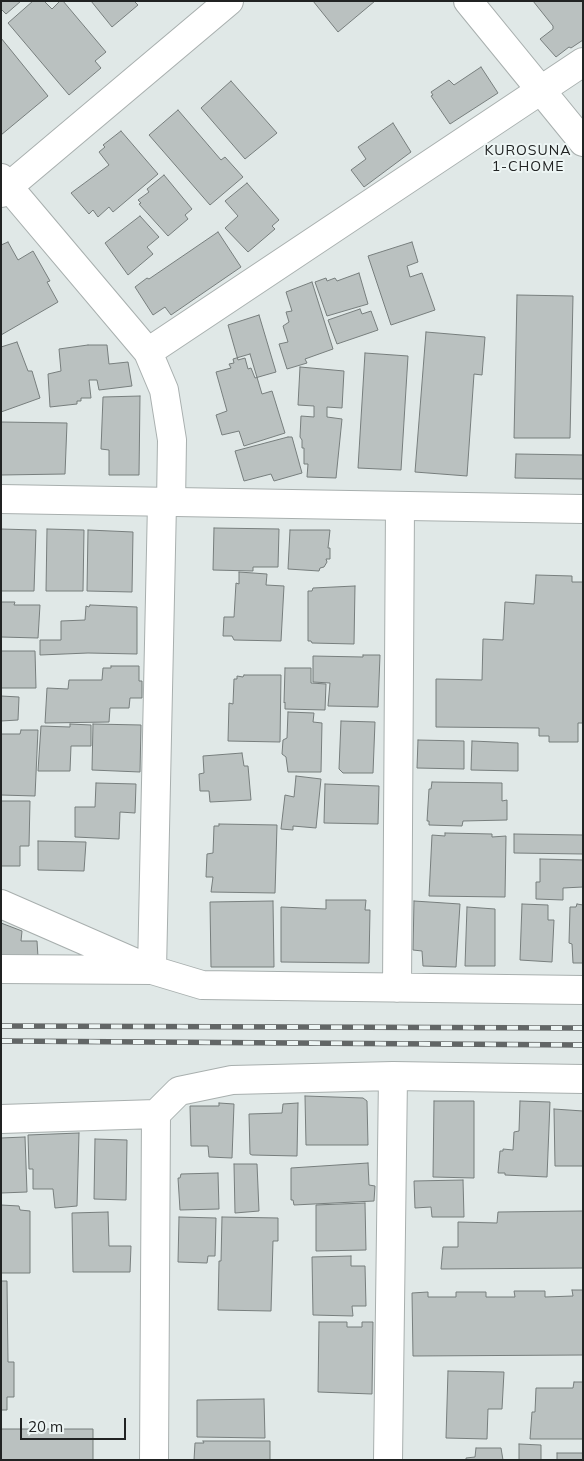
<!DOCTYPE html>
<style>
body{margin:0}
#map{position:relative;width:584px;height:1461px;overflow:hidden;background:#e0e8e7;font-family:Mulish,sans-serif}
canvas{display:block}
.frame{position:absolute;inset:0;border:2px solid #212323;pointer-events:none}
.scale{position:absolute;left:20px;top:1418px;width:106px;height:22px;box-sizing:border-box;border:2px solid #212323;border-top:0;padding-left:6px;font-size:15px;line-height:18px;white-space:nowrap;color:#212323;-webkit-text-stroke:4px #edf5f4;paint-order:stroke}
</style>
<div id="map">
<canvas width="584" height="1461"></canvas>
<div class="frame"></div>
<div class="scale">20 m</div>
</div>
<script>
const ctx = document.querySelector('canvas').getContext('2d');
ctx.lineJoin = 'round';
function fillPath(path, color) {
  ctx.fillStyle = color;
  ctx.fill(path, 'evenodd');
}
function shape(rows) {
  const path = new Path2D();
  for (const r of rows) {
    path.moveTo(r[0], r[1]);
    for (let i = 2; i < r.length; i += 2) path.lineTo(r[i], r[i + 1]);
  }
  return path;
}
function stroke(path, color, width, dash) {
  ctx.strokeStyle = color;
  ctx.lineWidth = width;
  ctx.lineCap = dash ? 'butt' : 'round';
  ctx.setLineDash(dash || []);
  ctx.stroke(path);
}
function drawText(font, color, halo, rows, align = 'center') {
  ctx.font = font + ' Mulish,sans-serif';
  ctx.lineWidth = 4;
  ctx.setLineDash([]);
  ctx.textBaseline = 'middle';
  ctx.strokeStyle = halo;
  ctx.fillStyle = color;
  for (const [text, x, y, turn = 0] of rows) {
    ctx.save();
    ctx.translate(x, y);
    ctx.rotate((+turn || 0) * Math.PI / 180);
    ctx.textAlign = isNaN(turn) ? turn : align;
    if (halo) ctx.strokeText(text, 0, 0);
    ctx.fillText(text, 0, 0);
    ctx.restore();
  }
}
const building = shape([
 [1,1,21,1,6,14,1,9,1,1],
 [33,1,44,1,52,9,60,1,63,1,106,52,95,61,101,68,69,95,8,23,33,1],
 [91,1,134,1,138,5,112,27,91,1],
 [313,1,375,1,338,32,313,1],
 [533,1,583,1,583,40,571,48,569,47,556,57,540,39,553,29,553,26,533,1],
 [1,38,48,96,1,135,1,38],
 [481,67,498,93,450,124,431,96,433,95,431,92,449,80,454,85,481,67],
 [231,81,277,133,245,159,201,108,231,81],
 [178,110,221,160,225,157,243,177,210,205,149,135,178,110],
 [393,123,411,152,364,187,351,170,366,159,358,147,393,123],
 [121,131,158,174,113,212,109,207,98,217,93,210,89,214,71,193,109,165,99,152,105,147,103,145,121,131],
 [164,175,192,209,185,215,188,219,168,236,139,204,141,203,138,200,149,192,147,189,164,175],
 [247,183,279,220,272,226,275,229,248,252,225,228,238,216,225,201,247,183],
 [140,216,159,237,147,247,153,254,128,275,105,243,140,216],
 [218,232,241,267,171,315,165,307,153,315,135,287,147,278,149,279,218,232],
 [8,242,18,260,33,251,50,281,47,282,58,302,1,335,1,245,8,242],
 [412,242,418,262,407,266,410,277,422,273,435,310,391,325,368,256,412,242],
 [359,273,368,304,327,316,315,282,326,278,327,281,335,278,337,281,359,273],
 [312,282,333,349,305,359,307,363,287,369,279,344,288,342,283,326,289,322,286,312,292,311,286,292,312,282],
 [517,295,573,296,570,438,514,438,517,295],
 [360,309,362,314,371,311,378,330,337,344,328,320,360,309],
 [259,315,276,372,255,378,251,368,248,369,245,358,238,360,228,325,259,315],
 [426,332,485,337,482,375,474,374,467,476,415,472,426,332],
 [17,342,28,371,32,371,40,398,1,412,1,347,17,342],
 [88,345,107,345,109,364,128,362,132,386,99,390,97,380,89,380,91,398,81,398,81,401,77,401,77,404,50,407,48,374,61,371,59,349,88,345],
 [365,353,408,356,401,470,358,468,365,353],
 [250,354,262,394,272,391,285,433,244,446,239,431,222,435,216,415,227,411,216,372,231,368,229,364,234,363,233,359,250,354],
 [300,367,344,371,342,408,327,407,327,417,342,419,336,478,307,477,308,464,304,464,304,448,302,448,302,440,300,437,301,416,314,417,314,406,298,405,300,367],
 [140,396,139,475,109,475,109,450,101,449,103,397,140,396],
 [1,422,67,423,65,474,1,475,1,422],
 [288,437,292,437,302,473,274,481,271,474,244,481,235,451,288,437],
 [516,454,583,455,583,479,515,478,516,454],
 [214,528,279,529,278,567,253,567,253,571,213,570,214,528],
 [1,529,36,530,34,591,1,591,1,529],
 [47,529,84,530,83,591,46,591,47,529],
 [88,530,133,532,132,592,87,591,88,530],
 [290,530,330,530,328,548,330,548,330,559,326,559,327,562,324,567,320,568,319,571,288,569,290,530],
 [239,572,267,574,266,585,284,586,281,641,234,640,232,636,223,636,224,617,234,617,236,583,239,584,239,572],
 [536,575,572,576,572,582,583,582,583,723,578,723,578,742,549,742,549,736,539,736,539,728,436,727,436,679,482,680,483,639,503,640,505,602,534,604,536,575],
 [355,586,354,644,312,643,311,641,308,641,308,591,312,591,313,588,355,586],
 [1,602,15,602,14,605,40,605,38,638,1,637,1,602],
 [90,605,137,607,137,654,88,653,40,655,40,640,61,640,61,621,85,620,86,606,89,607,90,605],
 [1,651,35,651,36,688,1,688,1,651],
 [363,655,380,655,378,707,328,706,330,683,313,682,313,656,363,657,363,655],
 [111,666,139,666,139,681,142,681,142,698,130,698,129,708,110,708,109,722,45,723,47,688,68,689,69,680,102,680,103,668,111,668,111,666],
 [285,668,311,668,311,683,326,684,325,710,285,709,285,702,284,703,285,668],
 [244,675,281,675,280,742,228,741,229,703,233,704,234,679,237,679,237,676,243,677,244,675],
 [1,696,19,697,18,720,1,721,1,696],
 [288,712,314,713,313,722,322,723,321,772,288,772,286,757,282,754,283,740,287,738,288,712],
 [341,721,375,722,373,773,343,773,339,769,341,721],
 [70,724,91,725,91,746,71,746,70,771,38,771,41,726,70,727,70,724],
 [93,724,141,725,140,772,92,770,93,724],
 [21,730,38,730,35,796,1,795,1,734,20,734,21,730],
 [418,740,464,741,464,769,417,768,418,740],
 [472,741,518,743,518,771,471,770,472,741],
 [242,753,244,766,248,766,251,800,210,802,209,791,200,791,199,774,204,773,203,756,242,753],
 [296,776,321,779,316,828,293,826,293,830,281,829,285,795,294,797,296,776],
 [432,782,502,783,502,801,507,800,507,820,463,821,462,826,429,825,429,821,427,821,429,789,431,789,432,782],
 [96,783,136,784,135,813,120,812,119,839,75,837,75,807,95,807,96,783],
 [325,784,379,786,378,824,324,823,325,784],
 [1,801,30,801,29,846,20,846,20,866,1,866,1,801],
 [219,824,277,825,275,893,211,892,213,877,206,877,207,854,213,853,214,826,219,826,219,824],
 [445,833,492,834,492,837,506,836,505,897,429,896,432,835,445,836,445,833],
 [514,834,583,835,583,854,514,853,514,834],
 [38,841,86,842,84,871,38,870,38,841],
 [540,859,583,860,583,887,563,888,563,900,536,899,536,882,540,882,540,859],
 [326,900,366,900,365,910,370,910,369,963,281,962,281,907,326,909,326,900],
 [273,901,274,967,211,967,210,902,273,901],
 [414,901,460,904,456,967,423,966,422,951,413,950,414,901],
 [522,904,548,905,548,920,554,920,552,962,520,960,522,904],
 [577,904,583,905,583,963,573,963,572,944,569,943,570,907,576,907,577,904],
 [467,907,495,909,495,966,465,966,467,907],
 [1,923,22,931,21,941,37,941,38,957,1,957,1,923],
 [305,1096,363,1098,367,1101,368,1145,306,1145,305,1096],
 [434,1101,474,1101,474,1178,433,1177,434,1101],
 [520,1101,550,1102,547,1177,505,1175,505,1173,498,1173,500,1151,503,1151,503,1149,513,1150,514,1132,519,1131,520,1101],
 [219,1103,234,1104,232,1158,209,1157,208,1146,191,1146,190,1106,219,1106,219,1103],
 [298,1103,297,1156,252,1155,250,1154,249,1114,282,1113,283,1104,298,1103],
 [554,1109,583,1111,583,1166,555,1166,554,1109],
 [79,1133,77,1206,55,1208,53,1189,33,1189,33,1169,29,1169,28,1135,79,1133],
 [25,1137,27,1192,1,1193,1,1138,25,1137],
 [95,1139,127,1140,126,1200,94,1199,95,1139],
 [368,1163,369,1185,375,1186,374,1201,294,1205,293,1200,291,1200,291,1168,368,1163],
 [234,1164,257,1164,259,1211,235,1213,234,1164],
 [218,1173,219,1209,180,1210,178,1178,180,1178,181,1174,218,1173],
 [463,1180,464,1217,432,1217,431,1207,415,1208,414,1181,463,1180],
 [365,1203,366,1250,316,1251,316,1205,365,1203],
 [1,1205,19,1206,20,1210,30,1211,30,1273,1,1273,1,1205],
 [583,1211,583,1268,441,1269,443,1247,458,1247,458,1222,497,1223,498,1212,583,1211],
 [108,1212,109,1246,131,1246,130,1272,73,1272,72,1213,108,1212],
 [179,1217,216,1218,215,1256,208,1256,207,1263,178,1262,179,1217],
 [222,1217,278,1218,278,1241,273,1241,271,1311,218,1310,219,1261,221,1261,222,1217],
 [351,1256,351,1266,365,1266,366,1306,352,1306,353,1316,313,1315,312,1257,351,1256],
 [1,1281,7,1281,8,1362,14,1362,14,1397,7,1397,7,1410,1,1410,1,1281],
 [572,1290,583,1290,583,1355,413,1356,412,1293,428,1292,428,1297,456,1297,456,1292,486,1292,486,1297,515,1297,514,1291,545,1291,545,1297,573,1296,572,1290],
 [319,1322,347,1322,347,1327,362,1327,362,1322,373,1322,372,1394,318,1392,319,1322],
 [448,1371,504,1372,502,1409,488,1409,487,1439,446,1438,448,1371],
 [574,1382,583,1382,583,1439,530,1439,532,1412,535,1412,536,1388,573,1388,574,1382],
 [264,1399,265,1438,197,1437,197,1400,264,1399],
 [1,1429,93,1429,93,1460,1,1460,1,1429],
 [203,1441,270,1441,270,1460,194,1460,195,1443,204,1443,203,1441],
 [519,1444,541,1445,541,1460,519,1460,519,1444],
 [476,1448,501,1448,503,1460,466,1460,466,1458,475,1457,476,1448],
 [557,1453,583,1453,583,1460,557,1460,557,1453]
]);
const minor = shape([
 [1,178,148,352,164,390,172,440,171,503],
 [148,352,583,62],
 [1,904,152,970,162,503],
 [1,969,152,970,202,985,583,990],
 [397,988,400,506],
 [1,1119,156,1114,179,1091,232,1080,393,1076,583,1079],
 [154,1460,156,1114],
 [388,1460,393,1076]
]);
const tertiary = shape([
 [468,1,583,142],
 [1,193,229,1],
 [1,499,583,509]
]);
const rail = shape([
 [1,1026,583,1028],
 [1,1041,583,1045]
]);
const neighbourhoodNames = [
 ["KUROSUNA",528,151],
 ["1-CHOME",528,167]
];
fillPath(building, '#bac1c0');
stroke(building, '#777e7d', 1);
stroke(minor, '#a8afae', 30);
stroke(tertiary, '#a8afae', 30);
stroke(minor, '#fff', 28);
stroke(tertiary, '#fff', 28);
stroke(rail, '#626666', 5.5);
stroke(rail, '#edf5f4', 4, [11]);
ctx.letterSpacing = '1px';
drawText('14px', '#212323', '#edf5f4', neighbourhoodNames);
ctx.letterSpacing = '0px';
</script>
